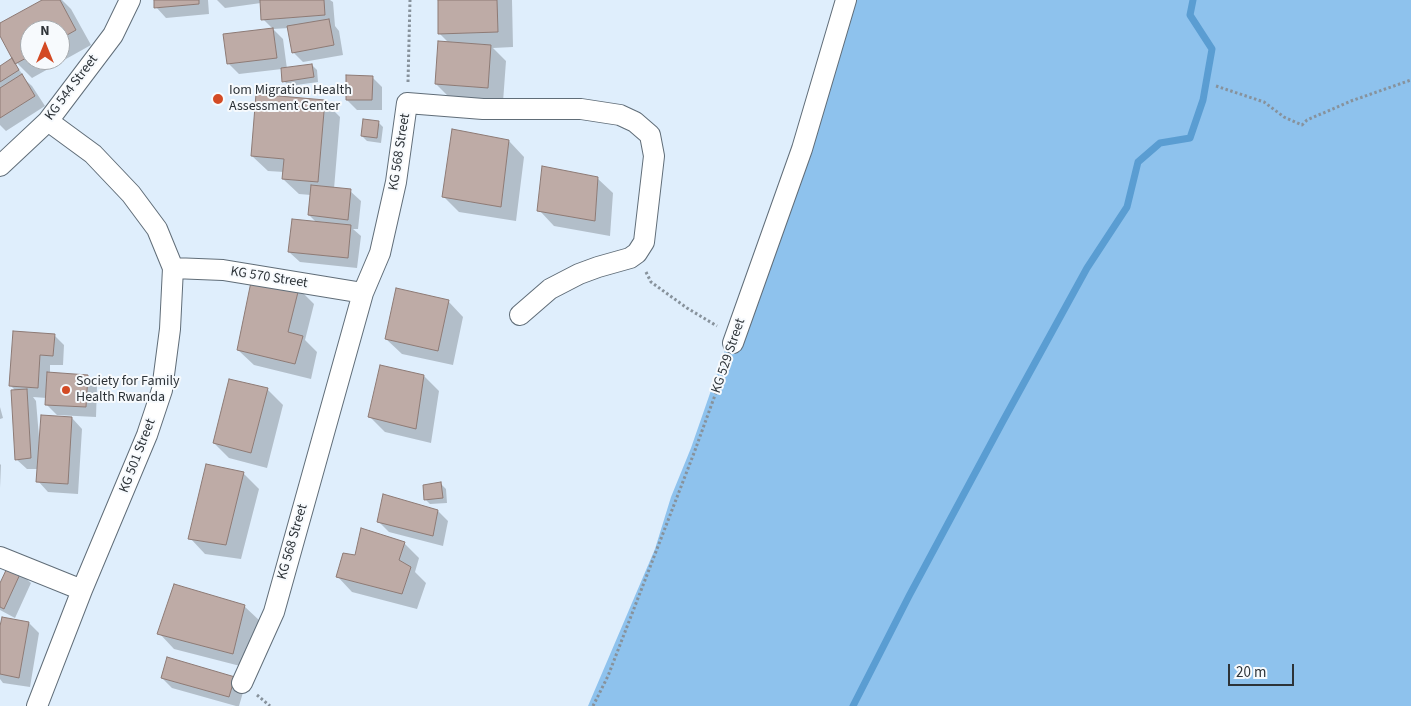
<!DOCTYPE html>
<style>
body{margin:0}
#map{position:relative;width:1411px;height:706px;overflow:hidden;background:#dfeefc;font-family:"Source Sans 3",sans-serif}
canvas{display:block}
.north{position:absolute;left:20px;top:20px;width:50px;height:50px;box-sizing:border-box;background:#f7fafd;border:1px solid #a6aaae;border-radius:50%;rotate:0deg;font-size:14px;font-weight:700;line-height:20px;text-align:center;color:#2d3338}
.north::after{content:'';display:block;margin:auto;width:18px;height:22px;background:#d34a24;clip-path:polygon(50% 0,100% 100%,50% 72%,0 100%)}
.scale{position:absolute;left:1228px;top:664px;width:66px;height:22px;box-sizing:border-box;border:2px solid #2d3338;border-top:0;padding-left:6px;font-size:15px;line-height:18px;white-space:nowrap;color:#2d3338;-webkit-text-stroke:4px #f7fafd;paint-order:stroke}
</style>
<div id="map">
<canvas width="1411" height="706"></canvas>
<div class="north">N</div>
<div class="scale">20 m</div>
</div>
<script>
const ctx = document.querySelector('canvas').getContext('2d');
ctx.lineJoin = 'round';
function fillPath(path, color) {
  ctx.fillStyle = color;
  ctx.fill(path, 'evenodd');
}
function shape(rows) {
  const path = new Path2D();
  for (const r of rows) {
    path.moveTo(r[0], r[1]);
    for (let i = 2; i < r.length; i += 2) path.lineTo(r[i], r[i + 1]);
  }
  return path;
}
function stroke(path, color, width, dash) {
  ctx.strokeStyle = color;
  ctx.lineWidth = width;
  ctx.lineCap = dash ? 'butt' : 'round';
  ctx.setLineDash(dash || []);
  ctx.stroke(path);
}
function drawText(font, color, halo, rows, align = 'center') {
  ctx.font = font + ' "Source Sans 3",sans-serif';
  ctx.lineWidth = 4;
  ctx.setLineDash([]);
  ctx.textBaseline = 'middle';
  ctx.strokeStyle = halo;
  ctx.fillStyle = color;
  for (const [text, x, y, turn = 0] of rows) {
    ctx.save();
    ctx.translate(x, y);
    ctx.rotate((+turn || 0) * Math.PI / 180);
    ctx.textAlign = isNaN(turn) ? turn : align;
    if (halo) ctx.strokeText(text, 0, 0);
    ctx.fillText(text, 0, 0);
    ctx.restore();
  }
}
const green = shape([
 [837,0,1411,0,1411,706,588,706,655,549,671,497,691,448,804,123]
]);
const shadow = shape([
 [45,0,62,0,71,9,91,45,32,78,17,63,0,33,0,25],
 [30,30,60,30,60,60,30,60],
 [155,0,208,0,209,14,166,18,156,7],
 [217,0,330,0,333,2,335,26,339,31,343,55,303,62,293,52,289,28,273,29,283,39,287,69,312,65,317,70,318,82,289,86,284,81,282,69,239,74,229,64,225,35,273,29,263,19,261,3,225,8],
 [439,0,512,0,513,47,493,48,506,61,503,102,451,99,436,84,449,43,439,33],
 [12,60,23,75,21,76,32,86,45,106,6,131,0,125,0,67],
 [372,77,382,87,382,110,357,110,347,100],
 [324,101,340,117,334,189,350,191,361,201,358,229,353,229,361,236,357,268,300,262,289,252,317,223,309,215,311,195,299,194,283,179,284,172,268,171,252,156],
 [378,122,383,127,381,143,367,141,362,136],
 [509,141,524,157,516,221,459,212,444,197],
 [597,178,613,193,610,236,554,226,539,210],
 [299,289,314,304,305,340,317,352,311,379,254,365,238,350],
 [448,301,463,317,453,365,402,354,386,339],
 [54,335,64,345,63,365,50,365,50,374,87,376,97,386,96,417,57,415,46,404,47,398,33,397,36,401,39,437,72,418,82,429,78,494,48,492,38,481,39,469,27,469,16,459,16,391,11,386],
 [424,376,439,391,431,443,385,432,370,417],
 [267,389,283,405,267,468,229,458,214,443],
 [0,407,3,418,0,419],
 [0,464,1,465,0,488],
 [243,473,259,489,241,559,205,554,190,538],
 [441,484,446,489,447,503,430,504,425,499],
 [438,511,448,521,443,546,389,532,379,522],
 [404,543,419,558,415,572,426,583,417,609,352,592,337,576,356,557],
 [20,573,31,583,15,618,0,610,0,586],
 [244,606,260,621,248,668,174,649,159,633],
 [3,618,29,623,39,633,30,687,3,683,0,679,0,633],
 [162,678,234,678,244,689,239,706,236,706,172,688]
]);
const stream = shape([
 [853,706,909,596,1003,421,1087,268,1127,207,1138,162,1160,143,1190,138,1203,100,1212,49,1190,15,1193,0]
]);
const building = shape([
 [42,0,60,0,76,30,60,39,60,30,30,30,30,56,15,64,0,36,0,23,42,0],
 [154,0,199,0,199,4,154,8,154,0],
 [260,0,324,0,325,15,261,20,260,0],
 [438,0,497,0,498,32,438,34,438,0],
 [329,19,334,45,292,53,287,26,329,19],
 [273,28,277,58,227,64,223,34,273,28],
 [438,41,491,45,488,88,435,84,438,41],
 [12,58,19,70,0,82,0,66,12,58],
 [312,64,314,77,282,82,281,68,312,64],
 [22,74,35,96,0,118,0,88,22,74],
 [346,75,373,76,372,100,346,100,346,75],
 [256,94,325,100,318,182,282,179,284,159,251,156,256,94],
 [363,119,379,121,377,138,361,136,363,119],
 [452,129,509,140,501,207,442,197,452,129],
 [542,166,598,177,595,221,537,211,542,166],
 [311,185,351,189,348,220,308,215,311,185],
 [292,219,351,225,348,258,288,252,292,219],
 [252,277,299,288,288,332,303,336,295,364,237,350,252,277],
 [396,288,449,300,438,351,385,339,396,288],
 [13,331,55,334,53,356,40,355,38,388,9,386,13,331],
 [380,365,424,375,416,429,368,417,380,365],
 [47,372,88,375,86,407,45,405,47,372],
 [229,379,268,388,251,453,213,443,229,379],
 [27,389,31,458,15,460,11,390,27,389],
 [41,415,72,417,68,484,36,482,41,415],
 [206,464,244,472,226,545,188,539,206,464],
 [441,482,443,498,424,500,423,485,441,482],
 [383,494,438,510,433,536,377,522,383,494],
 [361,528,405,542,399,560,411,567,402,594,336,577,343,553,355,555,361,528],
 [8,566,21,572,4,609,0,607,0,583,8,566],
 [174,584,245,605,233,654,157,634,174,584],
 [2,617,29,622,19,678,0,674,0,626,2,617],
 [167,657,235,677,229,697,161,678,167,657]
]);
const path = shape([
 [408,82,410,0],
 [1216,86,1264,102,1284,117,1302,125,1307,120,1351,101,1411,80],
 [646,272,651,282,687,308,717,326],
 [257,695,270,706],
 [593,706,608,676,694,453,727,362]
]);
const minor = shape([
 [0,166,48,121,113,35,130,0],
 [173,268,223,270,363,293],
 [733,343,802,149,846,0],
 [0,557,82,590],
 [242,683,274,612,363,293,380,253,396,182,407,103,483,109,581,109,620,115,635,122,650,135,654,156,644,242,637,253,630,258,598,267,579,274,550,289,520,315],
 [37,706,82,590,147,435,162,390,170,329,173,268,157,229,131,194,93,154,48,121]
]);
const markers = [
 [218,99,6,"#d34a24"],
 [66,390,5,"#d34a24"]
];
const streetNames = [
 ["KG 544 Street",72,88,-53],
 ["KG 568 Street",400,152,-81],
 ["KG 570 Street",269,278,9],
 ["KG 529 Street",729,356,-71],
 ["KG 501 Street",138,456,-69],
 ["KG 568 Street",293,542,-74]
];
const poiNames = [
 ["Iom Migration Health",229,91],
 ["Assessment Center",229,107],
 ["Society for Family",76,382],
 ["Health Rwanda",76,398]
];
fillPath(green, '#8ec2ed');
fillPath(shadow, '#0003');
stroke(stream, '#5a9dd2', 7);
fillPath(building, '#beaba6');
stroke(building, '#8d7a75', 1);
stroke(minor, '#606d78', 22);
stroke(path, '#87929c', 3, [2.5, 2.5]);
stroke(minor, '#fff', 20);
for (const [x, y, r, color] of markers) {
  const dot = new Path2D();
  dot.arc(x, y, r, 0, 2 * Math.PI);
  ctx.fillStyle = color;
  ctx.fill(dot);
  stroke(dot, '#f7fafd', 2);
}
drawText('14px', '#2d3338', '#f7fafd', streetNames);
drawText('14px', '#2d3338', '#f7fafd', poiNames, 'left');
</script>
